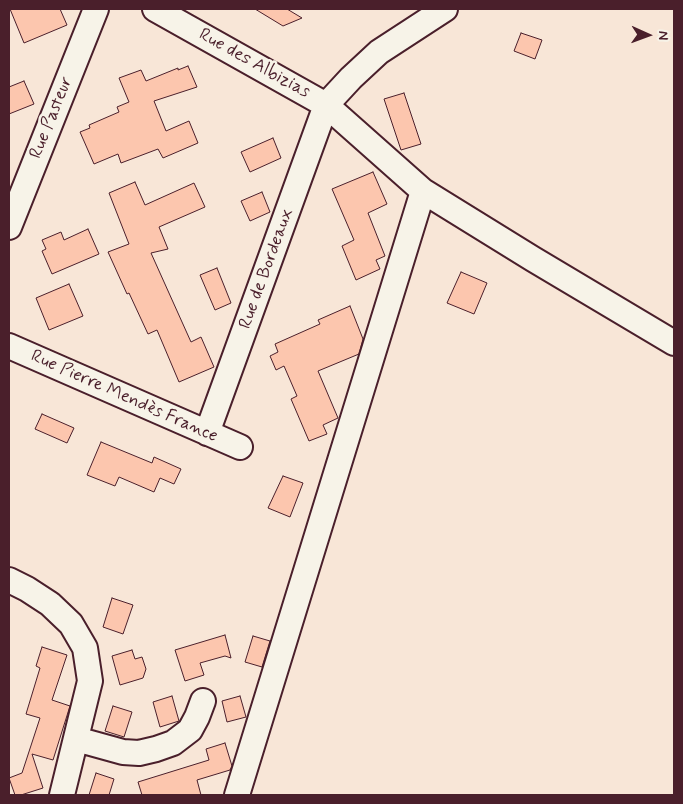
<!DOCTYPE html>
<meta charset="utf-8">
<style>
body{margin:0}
#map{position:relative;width:683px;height:804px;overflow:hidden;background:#f8e6d7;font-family:Mynerve,sans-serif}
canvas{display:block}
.frame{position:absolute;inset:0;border:10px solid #4a1f2b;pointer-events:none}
.north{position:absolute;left:623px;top:10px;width:50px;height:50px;-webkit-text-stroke:4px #f7f3e8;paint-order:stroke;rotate:92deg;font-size:14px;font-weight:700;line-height:20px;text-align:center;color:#4a1f2b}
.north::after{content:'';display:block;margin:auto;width:18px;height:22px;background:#4a1f2b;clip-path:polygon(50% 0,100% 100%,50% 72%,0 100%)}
</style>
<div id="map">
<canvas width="683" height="804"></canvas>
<div class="frame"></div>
<div class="north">N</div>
</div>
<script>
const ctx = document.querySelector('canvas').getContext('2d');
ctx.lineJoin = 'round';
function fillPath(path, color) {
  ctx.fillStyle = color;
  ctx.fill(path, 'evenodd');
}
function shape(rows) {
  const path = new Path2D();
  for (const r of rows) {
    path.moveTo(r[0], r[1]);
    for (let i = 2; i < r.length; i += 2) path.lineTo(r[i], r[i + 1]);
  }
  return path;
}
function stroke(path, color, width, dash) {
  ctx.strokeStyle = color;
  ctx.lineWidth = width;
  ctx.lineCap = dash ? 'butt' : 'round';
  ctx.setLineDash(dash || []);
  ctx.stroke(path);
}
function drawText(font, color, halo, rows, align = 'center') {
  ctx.font = font + ' Mynerve,sans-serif';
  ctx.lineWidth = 5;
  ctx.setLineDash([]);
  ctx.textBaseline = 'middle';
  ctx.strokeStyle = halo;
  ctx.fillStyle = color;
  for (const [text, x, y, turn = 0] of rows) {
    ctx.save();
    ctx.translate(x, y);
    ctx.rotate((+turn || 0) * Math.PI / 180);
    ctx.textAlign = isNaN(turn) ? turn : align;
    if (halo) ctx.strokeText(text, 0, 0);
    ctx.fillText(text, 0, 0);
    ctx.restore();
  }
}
const building = shape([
 [10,9,60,9,67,25,24,43,10,9],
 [255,9,287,9,302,18,283,26,255,9],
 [521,33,542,40,535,59,514,51,521,33],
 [188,66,197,87,154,101,166,131,189,121,198,143,163,158,158,149,121,163,118,154,94,164,80,132,90,128,89,125,119,112,117,107,129,102,119,78,141,70,146,81,178,68,178,70,188,66],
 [24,81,34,104,9,114,9,87,24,81],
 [404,93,421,144,401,150,384,99,404,93],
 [273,138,281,158,250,172,241,152,273,138],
 [373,172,387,204,368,213,385,256,376,260,380,269,356,280,342,246,354,240,332,189,373,172],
 [135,182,145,205,194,183,205,207,159,227,168,249,151,253,191,342,201,337,214,367,179,382,157,330,148,334,129,293,127,294,108,252,129,244,109,193,135,182],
 [262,192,270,212,250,221,241,201,262,192],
 [88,229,99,254,52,274,42,251,46,249,42,240,61,232,64,240,88,229],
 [217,268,231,303,215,310,200,275,217,268],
 [461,272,487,283,474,314,447,303,461,272],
 [69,284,83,316,49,330,36,298,69,284],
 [350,306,363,339,359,354,318,371,338,418,323,425,327,434,309,441,291,399,297,396,284,366,276,370,270,356,278,352,275,344,320,324,318,320,350,306],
 [42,414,74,428,67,443,35,429,42,414],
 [101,442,152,463,154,457,181,469,174,484,160,478,154,492,119,477,115,486,87,475,101,442],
 [283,476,303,483,290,517,268,508,283,476],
 [112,598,133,605,123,634,103,627,112,598],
 [225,635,231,658,225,656,200,663,204,675,185,681,175,650,225,635],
 [253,636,270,641,262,667,245,662,253,636],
 [42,647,67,655,52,700,70,706,53,760,32,754,43,788,21,795,15,795,9,778,22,773,40,718,26,714,40,668,36,666,42,647],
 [132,650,135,659,142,657,146,669,143,678,120,685,112,656,132,650],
 [172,696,179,721,160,727,153,702,172,696],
 [240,696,246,717,227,722,222,701,240,696],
 [113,706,132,712,124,737,105,731,113,706],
 [225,743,232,766,230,770,197,780,201,795,142,795,138,782,209,760,206,749,225,743],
 [96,773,114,779,109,795,89,795,96,773]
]);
const minor = shape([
 [155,9,326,105,423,191,533,259,674,343],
 [9,227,96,9],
 [9,346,240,447],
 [207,433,326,105,351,78,379,52,445,9],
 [9,580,27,589,50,604,71,624,85,648,90,681,62,795],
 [76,739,123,752,139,753,156,749,173,743,190,730,197,717,203,701],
 [237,795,423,191]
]);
const streetNames = [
 ["Rue des Albizias",254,64,29],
 ["Rue Pasteur",52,118,-68],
 ["Rue de Bordeaux",267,269,-70],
 ["Rue Pierre Mendès France",124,397,24]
];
fillPath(building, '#fcc6ae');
stroke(building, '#4a1f2b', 1);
stroke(minor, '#4a1f2b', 28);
stroke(minor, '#f7f3e8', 24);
drawText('18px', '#4a1f2b', '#f7f3e8', streetNames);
</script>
